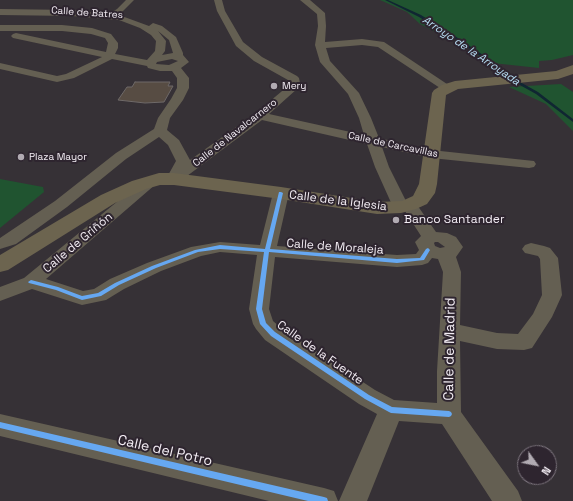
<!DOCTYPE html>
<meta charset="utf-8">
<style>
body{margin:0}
#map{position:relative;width:573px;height:501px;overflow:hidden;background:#363136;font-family:"Space Grotesk",sans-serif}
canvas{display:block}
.north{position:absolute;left:517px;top:445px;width:40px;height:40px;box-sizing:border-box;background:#2e252f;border:1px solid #7d757e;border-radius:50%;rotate:123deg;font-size:11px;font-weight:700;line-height:16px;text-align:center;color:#f3edf4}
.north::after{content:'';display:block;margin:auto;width:14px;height:18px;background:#b1abb2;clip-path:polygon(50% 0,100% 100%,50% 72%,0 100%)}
</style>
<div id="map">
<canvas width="573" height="501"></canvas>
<div class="north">N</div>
</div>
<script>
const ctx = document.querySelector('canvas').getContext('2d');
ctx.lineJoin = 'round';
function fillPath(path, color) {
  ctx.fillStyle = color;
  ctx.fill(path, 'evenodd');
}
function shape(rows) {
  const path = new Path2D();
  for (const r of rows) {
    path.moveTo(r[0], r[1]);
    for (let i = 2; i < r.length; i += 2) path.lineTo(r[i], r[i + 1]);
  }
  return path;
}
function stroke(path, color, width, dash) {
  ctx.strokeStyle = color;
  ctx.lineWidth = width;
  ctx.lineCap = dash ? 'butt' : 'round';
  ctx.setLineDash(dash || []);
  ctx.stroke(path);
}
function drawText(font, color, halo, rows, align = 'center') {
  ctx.font = font + ' "Space Grotesk",sans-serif';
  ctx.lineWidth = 4;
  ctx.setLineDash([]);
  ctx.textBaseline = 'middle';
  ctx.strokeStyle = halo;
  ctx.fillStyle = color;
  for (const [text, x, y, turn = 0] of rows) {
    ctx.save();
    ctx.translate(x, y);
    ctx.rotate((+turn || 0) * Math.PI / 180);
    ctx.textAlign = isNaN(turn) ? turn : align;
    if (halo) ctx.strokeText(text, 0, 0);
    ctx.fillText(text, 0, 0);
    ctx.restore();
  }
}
const green = shape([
 [380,0,573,0,573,55,552,60,539,61,539,68,483,62,466,48,420,24,407,12],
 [561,84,573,92,573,131,546,104,509,87],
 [0,179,43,187,44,192,0,228]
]);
const stream = shape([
 [385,0,388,0,421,15,458,38,489,59,502,72,538,92,573,119,573,122,536,94,500,74,487,61,456,40,419,17,385,0]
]);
const building = shape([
 [135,82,170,82,168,86,173,86,164,102,145,103,118,100,127,87,132,87,135,82]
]);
const minor = shape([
 [126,0,134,0,119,15,149,26,153,23,162,26,176,37,183,53,183,55,189,62,181,68,189,78,189,88,183,100,170,118,167,130,179,140,190,160,256,113,288,86,288,80,254,61,236,46,217,11,214,0,222,0,225,11,243,42,262,57,297,76,299,78,300,83,297,89,269,114,364,135,359,118,348,94,320,62,315,45,318,26,317,14,300,0,310,0,325,13,326,26,325,42,362,39,384,42,453,88,451,90,447,91,443,90,378,47,362,45,326,48,330,61,359,93,371,118,379,138,431,150,534,161,536,164,534,167,529,168,431,158,382,147,389,167,406,201,415,202,436,232,447,233,456,237,463,247,456,257,461,272,460,325,497,333,518,334,533,314,542,295,540,259,538,256,525,253,522,249,525,245,531,243,544,246,550,248,558,258,562,295,552,317,532,348,524,350,497,349,460,341,461,412,518,491,522,501,492,501,442,424,399,421,367,501,339,501,377,414,359,404,265,340,256,329,253,324,249,309,257,255,220,252,201,256,161,271,124,289,106,300,82,305,32,289,0,301,0,287,24,278,146,178,151,176,156,178,159,181,156,184,46,279,83,291,94,289,110,279,147,263,191,247,220,242,260,245,273,193,275,190,281,188,287,190,289,193,277,246,397,255,416,254,419,250,415,242,421,236,405,211,395,210,393,207,375,167,367,144,262,120,179,182,174,184,169,182,166,179,176,161,168,145,159,137,126,159,67,207,16,244,0,249,0,238,55,201,116,153,154,129,158,118,171,99,177,88,177,78,172,71,160,71,148,68,147,66,112,59,74,78,57,82,0,69,0,63,57,76,66,74,102,57,13,38,11,36,13,34,16,33,106,52,108,43,105,38,91,34,62,31,0,31,0,25,62,25,92,28,111,34,118,43,118,48,115,54,147,60,155,51,156,41,151,35,140,28,119,20,72,16,0,15,0,9,72,10,109,14,117,9,126,0],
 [158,31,169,40,173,53,162,55,165,51,166,41,158,31],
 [172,59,178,61,169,65,156,64,157,62,172,59],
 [435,242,438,242,445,247,440,248,435,246,434,243,435,242],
 [275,257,397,267,422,265,428,263,432,258,438,259,443,272,437,371,437,403,394,400,375,390,281,328,273,321,269,309,275,257],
 [0,414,324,488,334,491,338,501,269,501,0,436,0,414]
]);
const primary = shape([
 [573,65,573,74,558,79,458,89,446,95,437,184,435,193,427,204,416,209,401,213,377,214,281,199,174,185,160,185,146,189,115,203,8,270,0,272,0,255,101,195,132,181,159,173,174,173,281,187,377,202,402,201,413,196,419,184,432,93,434,90,442,85,455,81,556,71,573,65]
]);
const cycleway = shape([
 [279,192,281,192,283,193,270,249,397,259,420,258,426,249,428,248,430,250,424,260,397,263,269,252,262,309,266,323,275,332,369,395,392,407,449,411,451,412,452,414,451,416,449,417,391,413,389,412,365,399,271,336,260,324,256,309,264,252,220,249,198,252,156,268,119,285,101,296,82,300,56,290,29,283,28,282,31,280,58,287,82,296,98,293,115,283,152,266,195,250,220,245,265,249,279,192],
 [0,422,324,497,327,498,328,501,308,501,0,428,0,422]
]);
const markers = [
 [274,86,4,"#b1abb2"],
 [21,157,4,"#b1abb2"],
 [396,220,4,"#b1abb2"]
];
const farStreetnames = [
 ["Calle de Batres",87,13,4],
 ["Calle de Navalcarnero",235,133,-38],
 ["Calle de Carcavillas",393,145,12]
];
const farPoinames = [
 ["Mery",282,86],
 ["Plaza Mayor",29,157]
];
const farWaternames = [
 ["Arroyo de la Arroyada",471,51,34]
];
const streetNames = [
 ["Calle de la Iglesia",338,201,7],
 ["Calle de Griñón",78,243,-40],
 ["Calle de Moraleja",335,247,4],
 ["Calle de la Fuente",320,353,35]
];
const poiNames = [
 ["Banco Santander",404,220]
];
const nearStreetnames = [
 ["Calle de Madrid",450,349,-89],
 ["Calle del Potro",165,451,13]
];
fillPath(green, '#205430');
fillPath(stream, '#102632');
fillPath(building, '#574c43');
stroke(building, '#6e6968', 1);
fillPath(minor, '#645f52');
fillPath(primary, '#6c644f');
fillPath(cycleway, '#66a8f1');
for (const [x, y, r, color] of markers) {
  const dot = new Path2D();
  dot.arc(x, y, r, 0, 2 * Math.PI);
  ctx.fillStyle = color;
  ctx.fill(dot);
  stroke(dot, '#2e252f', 1.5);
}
drawText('10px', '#f3edf4', '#2e252f', farStreetnames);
drawText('10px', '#f3edf4', '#2e252f', farPoinames, 'left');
drawText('italic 11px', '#b7def4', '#2e252f', farWaternames);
drawText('12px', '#f3edf4', '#2e252f', streetNames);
drawText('12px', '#f3edf4', '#2e252f', poiNames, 'left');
drawText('14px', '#f3edf4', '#2e252f', nearStreetnames);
</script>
